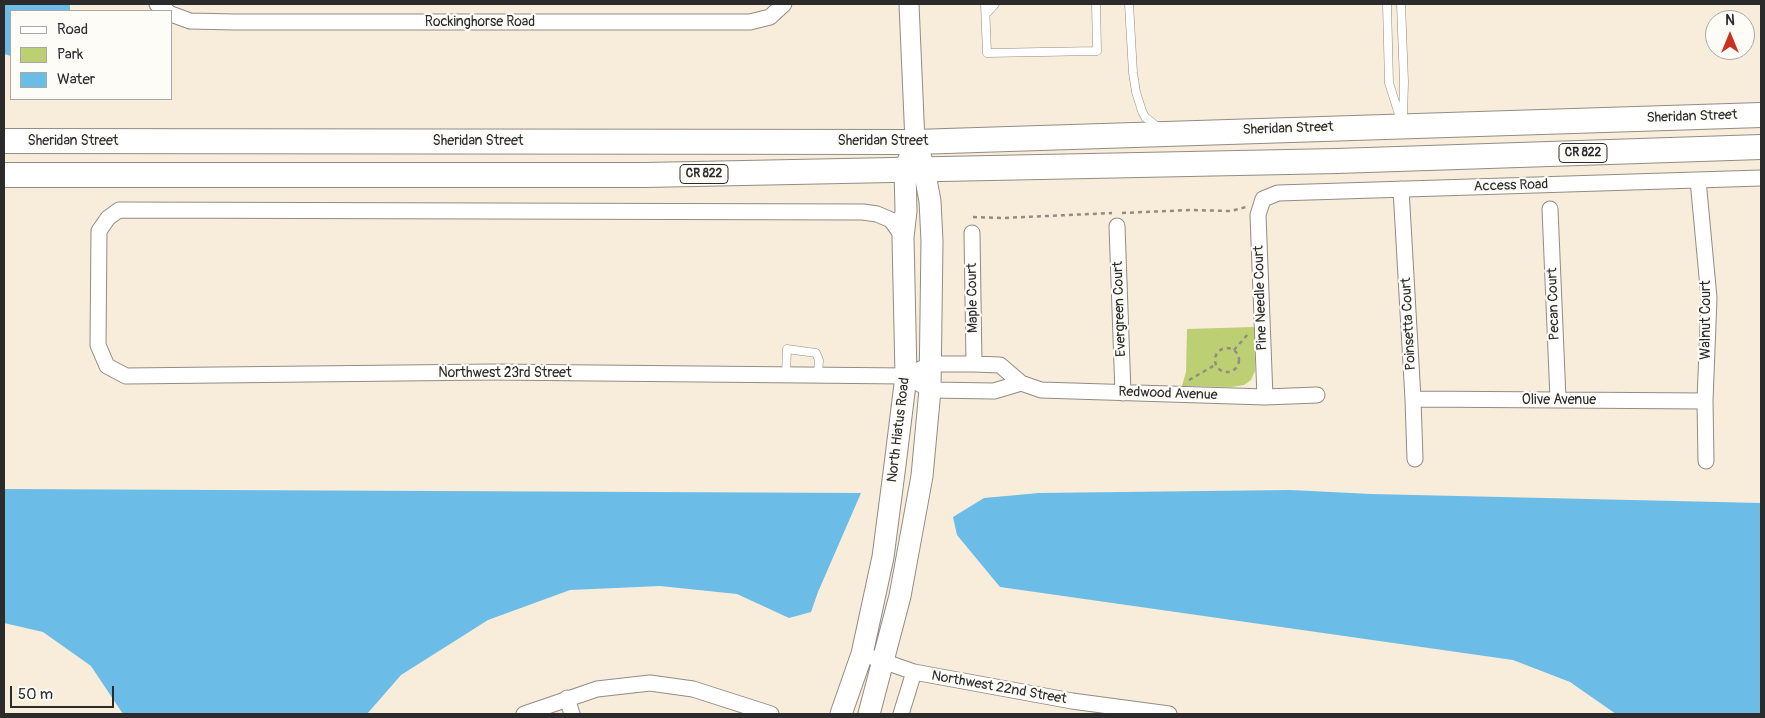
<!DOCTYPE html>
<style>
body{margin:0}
#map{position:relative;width:1765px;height:718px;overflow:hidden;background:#f8ecdb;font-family:Pangolin,sans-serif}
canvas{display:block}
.frame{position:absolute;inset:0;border:5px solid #2b2b2b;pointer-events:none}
.legend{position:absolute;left:10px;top:10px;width:162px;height:90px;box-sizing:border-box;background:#fdfcf7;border:1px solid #a9a8a5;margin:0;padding:6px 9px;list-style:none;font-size:15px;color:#2b2b2b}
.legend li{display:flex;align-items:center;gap:10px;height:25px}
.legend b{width:25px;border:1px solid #a9a8a5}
.north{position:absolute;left:1705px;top:10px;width:50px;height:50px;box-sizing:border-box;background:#fdfcf7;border:1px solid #a9a8a5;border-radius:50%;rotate:0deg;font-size:14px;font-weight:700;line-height:20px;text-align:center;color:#2b2b2b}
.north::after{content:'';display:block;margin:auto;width:18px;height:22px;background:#c8321e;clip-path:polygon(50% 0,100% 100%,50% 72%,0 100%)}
.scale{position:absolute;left:10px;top:686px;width:104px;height:22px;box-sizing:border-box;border:2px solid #2b2b2b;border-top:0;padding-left:6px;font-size:15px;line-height:18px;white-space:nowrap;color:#2b2b2b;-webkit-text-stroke:4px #fdfcf7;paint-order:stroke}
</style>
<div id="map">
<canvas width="1765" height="718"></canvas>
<div class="frame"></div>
<ul class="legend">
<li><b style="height:6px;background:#fff"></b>Road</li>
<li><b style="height:14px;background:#bccf72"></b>Park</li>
<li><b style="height:14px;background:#6bbce7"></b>Water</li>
</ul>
<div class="north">N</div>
<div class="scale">50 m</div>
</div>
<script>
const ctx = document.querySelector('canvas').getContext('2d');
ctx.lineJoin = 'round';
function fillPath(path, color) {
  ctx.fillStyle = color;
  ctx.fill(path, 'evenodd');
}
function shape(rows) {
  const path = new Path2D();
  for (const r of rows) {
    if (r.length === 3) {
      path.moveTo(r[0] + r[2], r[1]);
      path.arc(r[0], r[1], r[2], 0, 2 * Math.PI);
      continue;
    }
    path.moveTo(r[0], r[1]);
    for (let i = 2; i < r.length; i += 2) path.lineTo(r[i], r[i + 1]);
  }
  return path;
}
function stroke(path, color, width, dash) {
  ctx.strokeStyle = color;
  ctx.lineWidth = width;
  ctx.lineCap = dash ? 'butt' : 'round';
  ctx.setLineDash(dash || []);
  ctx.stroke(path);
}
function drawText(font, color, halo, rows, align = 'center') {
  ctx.font = font + ' Pangolin,sans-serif';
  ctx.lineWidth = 4.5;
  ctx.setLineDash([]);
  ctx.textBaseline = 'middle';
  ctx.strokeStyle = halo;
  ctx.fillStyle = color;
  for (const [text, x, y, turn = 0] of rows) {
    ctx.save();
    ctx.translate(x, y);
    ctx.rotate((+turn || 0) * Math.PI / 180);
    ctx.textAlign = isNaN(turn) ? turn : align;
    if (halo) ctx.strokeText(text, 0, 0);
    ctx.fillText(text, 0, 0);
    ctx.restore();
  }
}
const green = shape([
 [1254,327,1255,362,1255,371,1251,380,1244,385,1231,387,1182,386,1186,372,1187,329]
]);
const water = shape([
 [4,4,70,4,70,11,11,11,11,56,4,54],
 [4,489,861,493,818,592,811,612,789,618,737,594,660,586,570,590,488,620,401,675,367,714,123,714,91,666,43,632,4,623],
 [1290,490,1371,494,1761,503,1761,714,1616,714,1570,682,1513,660,1000,587,957,535,953,517,984,498,1039,493]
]);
const path = shape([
 [1122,213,1190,210,1231,211,1246,207],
 [973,217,1003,218,1112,213],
 [1227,360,12],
 [1234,350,1248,334],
 [1189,380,1215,365]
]);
const service = shape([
 [985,4,987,53,1097,51,1096,4],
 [1129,4,1133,73,1136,92,1142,111,1145,117,1159,128],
 [1387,4,1389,83,1402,124],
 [1401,4,1404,82,1403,119],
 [986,14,995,4],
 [786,375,787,349,816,353,819,360,818,375]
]);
const minor = shape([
 [157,4,167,11],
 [171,14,190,21,235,22,750,22,770,17,784,4],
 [1698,180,1709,298,1705,401,1706,461],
 [1401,189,1413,399,1415,459],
 [1550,209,1558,399],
 [1117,226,1123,393],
 [972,233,974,364],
 [903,237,891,220,877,214,863,212,119,210,108,218,99,231,98,345,107,366,126,376,493,372,906,376,931,364,974,364,1000,365,1021,383,1041,390,1265,397,1317,395],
 [906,376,930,390,994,391,1021,383],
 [1265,397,1258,215,1263,199,1278,193,1761,178],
 [1413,399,1705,401],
 [874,658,914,672,1072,701,1169,714],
 [567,698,572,714],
 [524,714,597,689,650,683,693,689,771,714],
 [901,714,914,672]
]);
const tertiary = shape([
 [909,4,915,142]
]);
const secondary = shape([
 [841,714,862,654,883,557,895,465,906,376,903,237,906,211,905,170,915,142],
 [869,714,900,596,922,476,930,390,932,241,930,201,924,169,920,155]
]);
const primary = shape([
 [4,141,915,142,1761,115],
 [4,175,645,175,1337,161,1761,147]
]);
const shields = [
 [1583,153,48],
 [704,174,48]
];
const shieldNames = [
 ["CR 822",1583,153],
 ["CR 822",704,174]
];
const streetNames = [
 ["Rockinghorse Road",480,22],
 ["Sheridan Street",1692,117,-2],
 ["Sheridan Street",1288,129,-2],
 ["Sheridan Street",73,141],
 ["Sheridan Street",478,141],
 ["Sheridan Street",883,141],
 ["Access Road",1511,186,-2],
 ["Maple Court",973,298,-91],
 ["Pine Needle Court",1261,298,-92],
 ["Pecan Court",1554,304,-92],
 ["Evergreen Court",1120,309,-92],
 ["Walnut Court",1706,320,-90],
 ["Poinsetta Court",1409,324,-93],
 ["Northwest 23rd Street",505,373],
 ["Redwood Avenue",1168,394,2],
 ["Olive Avenue",1559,400],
 ["North Hiatus Road",899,430,-83],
 ["Northwest 22nd Street",999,688,10]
];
fillPath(green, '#bccf72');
fillPath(water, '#6bbce7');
stroke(service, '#928c83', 9);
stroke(minor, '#928c83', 17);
stroke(tertiary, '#928c83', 21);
stroke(secondary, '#928c83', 23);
stroke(primary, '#928c83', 26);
stroke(path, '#928c83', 2.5, [4, 4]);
stroke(service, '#fff', 8);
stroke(minor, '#fff', 15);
stroke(tertiary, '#fff', 19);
stroke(secondary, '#fff', 21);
stroke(primary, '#fff', 24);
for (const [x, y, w] of shields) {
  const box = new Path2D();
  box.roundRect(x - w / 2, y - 9.5, w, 19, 4);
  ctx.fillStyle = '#fdfcf7';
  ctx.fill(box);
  stroke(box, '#2b2b2b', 1);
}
drawText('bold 12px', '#2b2b2b', null, shieldNames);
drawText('14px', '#2b2b2b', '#fdfcf7', streetNames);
</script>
